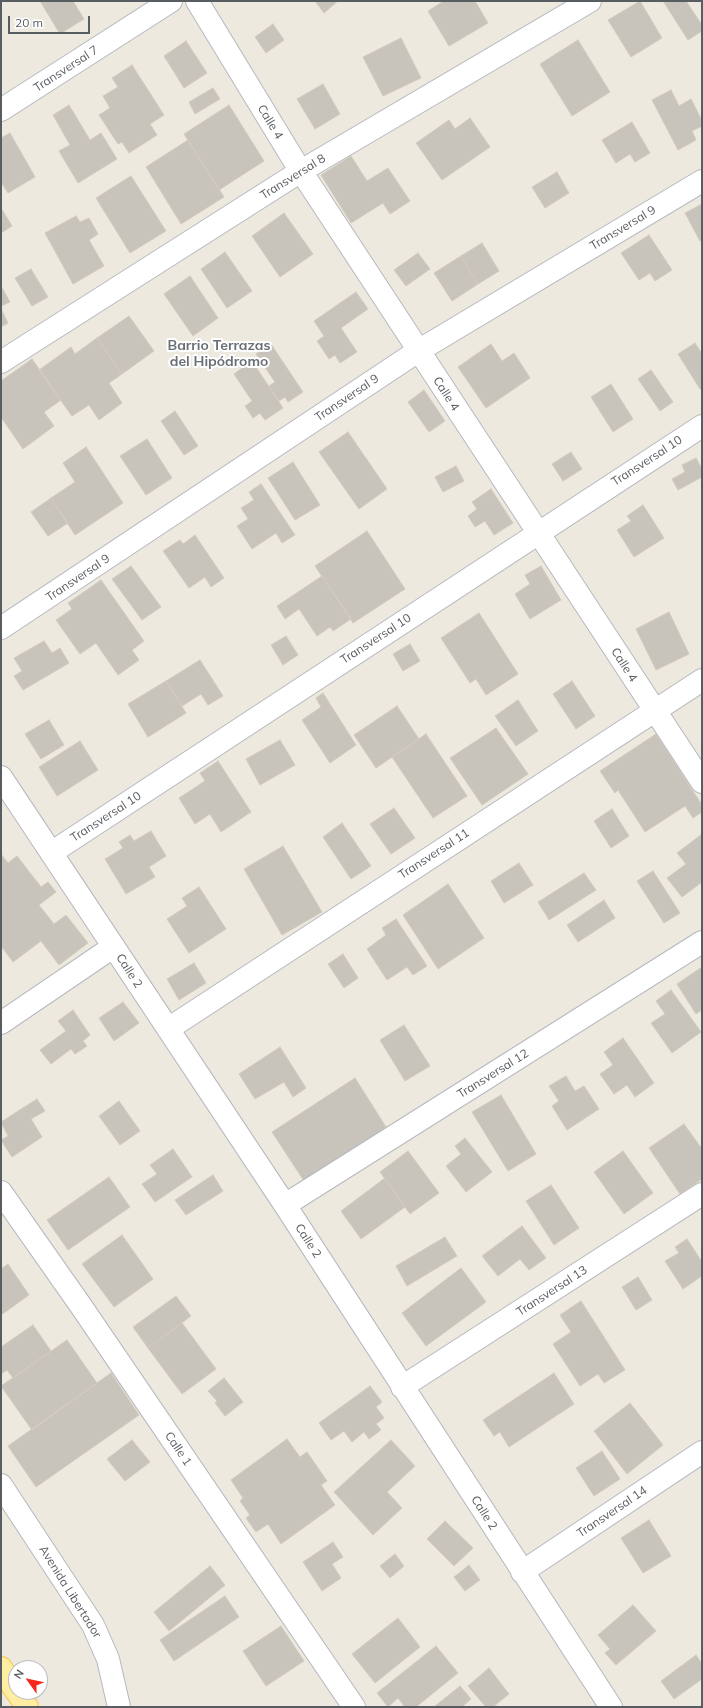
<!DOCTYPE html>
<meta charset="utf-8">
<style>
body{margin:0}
#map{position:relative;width:703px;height:1708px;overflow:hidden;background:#ede9df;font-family:Mulish,sans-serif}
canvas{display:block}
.frame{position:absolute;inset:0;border:2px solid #585d62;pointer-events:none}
.north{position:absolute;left:8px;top:1660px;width:40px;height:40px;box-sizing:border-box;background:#fff;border:1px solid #bcbec0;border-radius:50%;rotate:303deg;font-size:11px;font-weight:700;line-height:16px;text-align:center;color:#585d62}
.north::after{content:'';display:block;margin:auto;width:14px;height:18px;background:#f6271c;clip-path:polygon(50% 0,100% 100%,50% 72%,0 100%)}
.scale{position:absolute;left:8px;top:16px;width:82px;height:18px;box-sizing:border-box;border:2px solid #585d62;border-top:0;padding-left:5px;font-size:12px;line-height:14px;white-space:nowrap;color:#585d62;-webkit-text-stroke:3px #fff;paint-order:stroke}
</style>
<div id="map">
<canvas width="703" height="1708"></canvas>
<div class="frame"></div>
<div class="north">N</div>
<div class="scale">20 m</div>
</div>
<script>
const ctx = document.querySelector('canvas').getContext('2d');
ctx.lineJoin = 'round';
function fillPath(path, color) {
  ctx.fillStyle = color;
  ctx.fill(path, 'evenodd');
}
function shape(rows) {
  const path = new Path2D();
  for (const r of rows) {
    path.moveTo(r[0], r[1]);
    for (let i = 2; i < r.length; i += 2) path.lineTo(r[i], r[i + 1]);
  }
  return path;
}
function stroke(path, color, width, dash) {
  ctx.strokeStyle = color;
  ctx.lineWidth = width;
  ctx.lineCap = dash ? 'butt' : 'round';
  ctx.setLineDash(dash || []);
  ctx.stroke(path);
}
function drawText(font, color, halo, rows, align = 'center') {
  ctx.font = font + ' Mulish,sans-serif';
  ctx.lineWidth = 4;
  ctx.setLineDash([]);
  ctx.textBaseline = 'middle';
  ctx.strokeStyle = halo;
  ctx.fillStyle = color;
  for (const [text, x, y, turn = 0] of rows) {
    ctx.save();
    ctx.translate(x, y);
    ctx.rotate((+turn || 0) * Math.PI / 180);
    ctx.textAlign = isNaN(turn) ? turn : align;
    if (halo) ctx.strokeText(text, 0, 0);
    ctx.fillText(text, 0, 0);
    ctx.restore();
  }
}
const building = shape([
 [40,1,73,1,84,19,60,34,40,1],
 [315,1,338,1,324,13,315,1],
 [444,1,475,1,488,23,449,46,428,11,444,1],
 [640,1,662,38,631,57,608,20,640,1],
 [663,1,686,1,702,25,702,31,688,40,663,1],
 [273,24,284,40,266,53,255,37,273,24],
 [401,38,421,78,383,96,363,57,401,38],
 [578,40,610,92,572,116,540,64,578,40],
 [186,41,207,73,184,88,164,56,186,41],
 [132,65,164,115,150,124,157,135,129,153,122,142,118,144,99,115,110,108,103,96,118,87,112,78,132,65],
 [323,84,340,114,315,129,297,99,323,84],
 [213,88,220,99,195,114,189,102,213,88],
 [671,90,679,106,691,99,702,121,702,126,692,131,696,140,678,150,652,100,671,90],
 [69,105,90,140,101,133,117,159,78,183,59,151,70,145,53,115,69,105],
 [229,105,264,161,219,190,184,134,229,105],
 [470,118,490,147,442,180,416,143,449,120,455,129,470,118],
 [632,122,650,153,635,162,630,154,616,163,602,140,632,122],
 [10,133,35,177,8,193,1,182,1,138,10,133],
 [188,140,224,197,181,224,146,167,188,140],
 [351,156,367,181,388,168,410,201,390,214,383,203,351,223,321,175,351,156],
 [557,172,569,193,545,208,532,187,557,172],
 [131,176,166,231,130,253,96,198,131,176],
 [702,204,702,240,700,241,685,213,702,204],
 [1,208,12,226,1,233,1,208],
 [284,213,313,254,280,277,252,236,284,213],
 [76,216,80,222,89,218,98,234,89,240,104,266,73,284,45,233,76,216],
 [649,235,672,270,655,281,650,273,639,280,621,253,649,235],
 [482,243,499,271,478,284,461,256,482,243],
 [225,252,252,291,227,308,201,269,225,252],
 [418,253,430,269,406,286,394,270,418,253],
 [461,256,478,284,452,301,434,273,461,256],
 [31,269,48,297,32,306,15,278,31,269],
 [190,276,218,318,193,336,164,294,190,276],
 [1,286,10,302,1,306,1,286],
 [356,292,368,309,341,328,357,352,340,363,335,355,329,359,317,341,324,336,314,321,356,292],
 [1,309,8,323,1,327,1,309],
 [129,316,154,351,122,374,97,338,129,316],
 [97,338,122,374,109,383,122,403,99,420,89,405,72,416,39,370,71,347,75,354,97,338],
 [695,343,702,354,702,388,700,389,678,354,695,343],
 [271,344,303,392,288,402,285,397,279,401,269,386,275,382,256,354,271,344],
 [491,344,502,361,514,353,530,378,486,408,458,367,491,344],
 [32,359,61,400,44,412,54,426,23,449,1,417,1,381,32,359],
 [252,361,283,408,265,420,260,413,253,418,245,406,252,401,234,374,252,361],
 [651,370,673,402,660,411,638,379,651,370],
 [611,384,633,419,613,432,591,397,611,384],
 [424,390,445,421,429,432,408,402,424,390],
 [175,411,198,446,184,455,161,421,175,411],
 [348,432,387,489,359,509,319,452,348,432],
 [147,439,172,478,146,495,120,456,147,439],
 [86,447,123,503,75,535,51,498,75,482,63,463,86,447],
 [571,452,582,469,563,481,552,464,571,452],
 [696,458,702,469,702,477,678,490,672,479,685,472,682,465,696,458],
 [293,462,320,505,295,520,268,478,293,462],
 [456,466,464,481,443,492,435,477,456,466],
 [261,484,295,535,282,543,276,533,252,549,237,526,248,519,241,508,254,500,249,492,261,484],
 [491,489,513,523,494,535,485,521,475,527,468,516,477,509,472,502,491,489],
 [51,498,68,523,48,536,31,512,51,498],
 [643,505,664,538,634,557,617,530,631,521,627,516,643,505],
 [367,531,405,589,353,623,315,566,367,531],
 [195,535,224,578,211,587,205,577,189,588,163,551,180,540,183,544,195,535],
 [131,566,161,607,142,620,112,579,131,566],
 [541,566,561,600,530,619,515,594,530,584,525,575,541,566],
 [322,576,351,619,333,631,330,627,317,636,299,609,285,619,277,606,322,576],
 [101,580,144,641,132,650,139,660,118,675,96,643,80,654,56,620,72,609,68,603,101,580],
 [669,612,689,654,656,670,636,629,669,612],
 [479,613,518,674,486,695,476,679,470,683,441,638,479,613],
 [286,636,298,655,283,665,271,645,286,636],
 [44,641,52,653,60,648,69,663,23,690,14,676,22,671,14,658,44,641],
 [410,644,420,661,403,671,393,654,410,644],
 [200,660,223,696,208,705,201,694,182,706,166,681,200,660],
 [166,681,186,713,148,737,128,704,166,681],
 [572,681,595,716,576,729,553,694,572,681],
 [323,693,356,745,330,763,302,720,321,707,316,698,323,693],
 [518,700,538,731,516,746,495,716,518,700],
 [397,706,419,739,376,768,354,735,397,706],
 [49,720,64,745,41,759,25,734,49,720],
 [496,728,528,774,482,805,450,758,496,728],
 [426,734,467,796,433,818,392,757,426,734],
 [656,734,702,805,702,812,693,818,685,806,645,832,618,790,615,793,600,771,656,734],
 [280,740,295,765,260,785,246,759,280,740],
 [80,741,98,770,57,796,39,767,80,741],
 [218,761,251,812,221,832,210,814,195,824,179,798,205,781,200,773,218,761],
 [394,808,415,838,391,854,370,824,394,808],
 [612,809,629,836,611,848,594,821,612,809],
 [342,823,371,866,351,879,323,837,342,823],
 [151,831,166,856,149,867,155,877,126,894,105,859,123,848,119,842,130,835,134,841,151,831],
 [702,834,702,882,682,897,667,878,686,864,677,853,702,834],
 [283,846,322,912,282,935,244,869,283,846],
 [1,854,8,863,17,856,41,887,48,882,56,892,39,905,54,924,66,915,88,943,59,965,41,941,13,962,1,946,1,854],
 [519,863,533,885,504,903,491,881,519,863],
 [653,871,680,913,664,923,637,881,653,871],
 [584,873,596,890,549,920,538,902,584,873],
 [448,884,484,938,438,969,403,915,448,884],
 [199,887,226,929,189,953,167,919,187,906,182,898,199,887],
 [604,900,615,918,578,942,567,925,604,900],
 [396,919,427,966,413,975,407,967,387,980,367,949,386,935,382,928,396,919],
 [343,954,358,978,344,988,328,964,343,954],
 [194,963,206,983,179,1000,167,979,194,963],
 [702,967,702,1010,696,1014,677,984,702,967],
 [671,990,701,1032,672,1053,651,1023,665,1014,656,1001,671,990],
 [123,1002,139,1023,114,1041,99,1018,123,1002],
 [73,1010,90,1035,83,1041,87,1046,75,1054,71,1049,51,1064,40,1050,66,1031,58,1021,73,1010],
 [404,1025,430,1066,405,1081,380,1040,404,1025],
 [623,1038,654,1083,635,1097,627,1085,614,1094,600,1074,613,1065,604,1052,623,1038],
 [280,1047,306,1088,293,1097,284,1082,255,1099,239,1074,280,1047],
 [566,1076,575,1091,584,1086,599,1109,567,1130,552,1106,559,1101,549,1086,566,1076],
 [355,1078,386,1127,304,1181,272,1132,355,1078],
 [501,1095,536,1154,508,1171,472,1112,501,1095],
 [37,1099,45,1111,31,1119,42,1137,12,1157,1,1140,8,1136,1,1122,37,1099],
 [119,1101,140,1131,120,1145,99,1116,119,1101],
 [684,1124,702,1149,702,1179,680,1194,649,1148,684,1124],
 [465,1138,492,1172,466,1192,446,1166,461,1154,455,1146,465,1138],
 [173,1149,192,1177,155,1202,142,1184,157,1174,150,1165,173,1149],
 [408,1151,439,1193,410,1214,380,1172,408,1151],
 [623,1151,653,1193,624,1214,594,1172,623,1151],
 [213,1175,223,1191,186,1215,175,1200,213,1175],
 [109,1177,130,1207,68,1250,47,1220,109,1177],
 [385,1178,405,1207,361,1239,341,1211,385,1178],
 [551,1185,579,1228,554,1245,526,1201,551,1185],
 [522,1226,546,1258,529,1270,520,1259,498,1276,482,1256,522,1226],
 [122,1235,153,1279,114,1307,82,1264,122,1235],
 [445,1237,457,1256,407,1286,396,1266,445,1237],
 [687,1239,702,1262,702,1276,683,1289,665,1261,679,1253,675,1247,687,1239],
 [8,1264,29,1295,1,1315,1,1269,8,1264],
 [461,1268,486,1302,426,1346,402,1313,461,1268],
 [638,1277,652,1300,636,1310,622,1287,638,1277],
 [176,1296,191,1316,148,1348,133,1327,176,1296],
 [581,1301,625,1370,604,1383,598,1374,580,1386,553,1344,571,1332,560,1315,581,1301],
 [182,1323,216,1369,182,1394,148,1348,182,1323],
 [33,1325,51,1351,13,1378,7,1370,1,1374,1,1347,33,1325],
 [67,1340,97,1383,32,1430,1,1386,67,1340],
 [111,1373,139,1415,36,1487,8,1446,111,1373],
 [554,1373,574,1404,509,1447,500,1432,494,1436,483,1420,554,1373],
 [224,1378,243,1402,225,1416,215,1403,217,1401,208,1391,224,1378],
 [370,1386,382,1402,376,1407,384,1418,376,1424,381,1430,369,1439,364,1432,352,1442,344,1431,331,1440,319,1423,370,1386],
 [630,1403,663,1445,627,1474,594,1431,630,1403],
 [287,1439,300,1457,307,1452,327,1481,321,1485,335,1505,281,1544,268,1524,256,1532,246,1518,250,1515,240,1501,243,1498,231,1480,287,1439],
 [132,1440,150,1462,125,1481,107,1459,132,1440],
 [391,1440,415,1466,387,1492,402,1508,373,1535,334,1492,391,1440],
 [602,1451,620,1479,594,1496,576,1468,602,1451],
 [649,1520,671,1556,643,1573,621,1538,649,1520],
 [445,1521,473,1548,454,1566,427,1539,445,1521],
 [333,1542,343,1557,332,1564,341,1578,322,1591,303,1562,333,1542],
 [395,1554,404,1566,390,1578,380,1566,395,1554],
 [469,1565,480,1580,465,1591,454,1577,469,1565],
 [210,1566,225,1585,169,1631,154,1612,210,1566],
 [225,1596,239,1617,174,1661,160,1640,225,1596],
 [633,1605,656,1631,616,1665,605,1653,610,1649,598,1635,633,1605],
 [398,1618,420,1647,375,1683,352,1654,398,1618],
 [281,1626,304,1661,266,1686,243,1651,281,1626],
 [436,1646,458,1673,416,1707,405,1707,398,1698,388,1707,377,1693,436,1646],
 [696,1655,702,1664,702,1679,674,1699,661,1681,696,1655],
 [489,1668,509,1694,493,1707,486,1707,468,1686,489,1668],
 [460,1686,471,1699,462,1707,434,1707,460,1686]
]);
const minor = shape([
 [197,1,295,162,702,782],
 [1,110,171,1],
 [1,362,301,171,590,1],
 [1,628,418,351,702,181],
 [1,777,285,1205,611,1707],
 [51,853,702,426],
 [1,1023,113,947],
 [168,1029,702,680],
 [1,1192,81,1306,354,1707],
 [285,1205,702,942],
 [402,1387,702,1194],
 [1,1485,93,1625,108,1659,119,1707],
 [522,1572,702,1452]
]);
const primary = shape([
 [1,1668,16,1691],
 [17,1692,27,1707]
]);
const streetNames = [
 ["Transversal 7",66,69,-33],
 ["Calle 4",270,122,59],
 ["Transversal 8",293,177,-32],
 ["Transversal 9",623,228,-31],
 ["Calle 4",446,394,57],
 ["Transversal 9",347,398,-34],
 ["Transversal 10",647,461,-33],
 ["Transversal 9",78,578,-34],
 ["Transversal 10",376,639,-33],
 ["Calle 4",624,665,57],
 ["Transversal 10",106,817,-33],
 ["Transversal 11",434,854,-33],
 ["Calle 2",129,971,57],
 ["Transversal 12",493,1074,-32],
 ["Calle 2",308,1241,57],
 ["Transversal 13",552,1291,-33],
 ["Calle 1",178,1449,56],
 ["Transversal 14",612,1512,-34],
 ["Calle 2",484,1513,57],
 ["Avenida Libertador",70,1592,58]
];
const quarterNames = [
 ["Barrio Terrazas",219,346],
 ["del Hipódromo",219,362]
];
fillPath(building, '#c8c4bc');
stroke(building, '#d2cbbd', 1);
stroke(minor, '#b5b8be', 24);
stroke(primary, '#fcc549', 24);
stroke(minor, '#fff', 22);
stroke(primary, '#ffeda2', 22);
drawText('12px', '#585d62', '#fff', streetNames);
drawText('bold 14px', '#696f74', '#fff', quarterNames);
</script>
